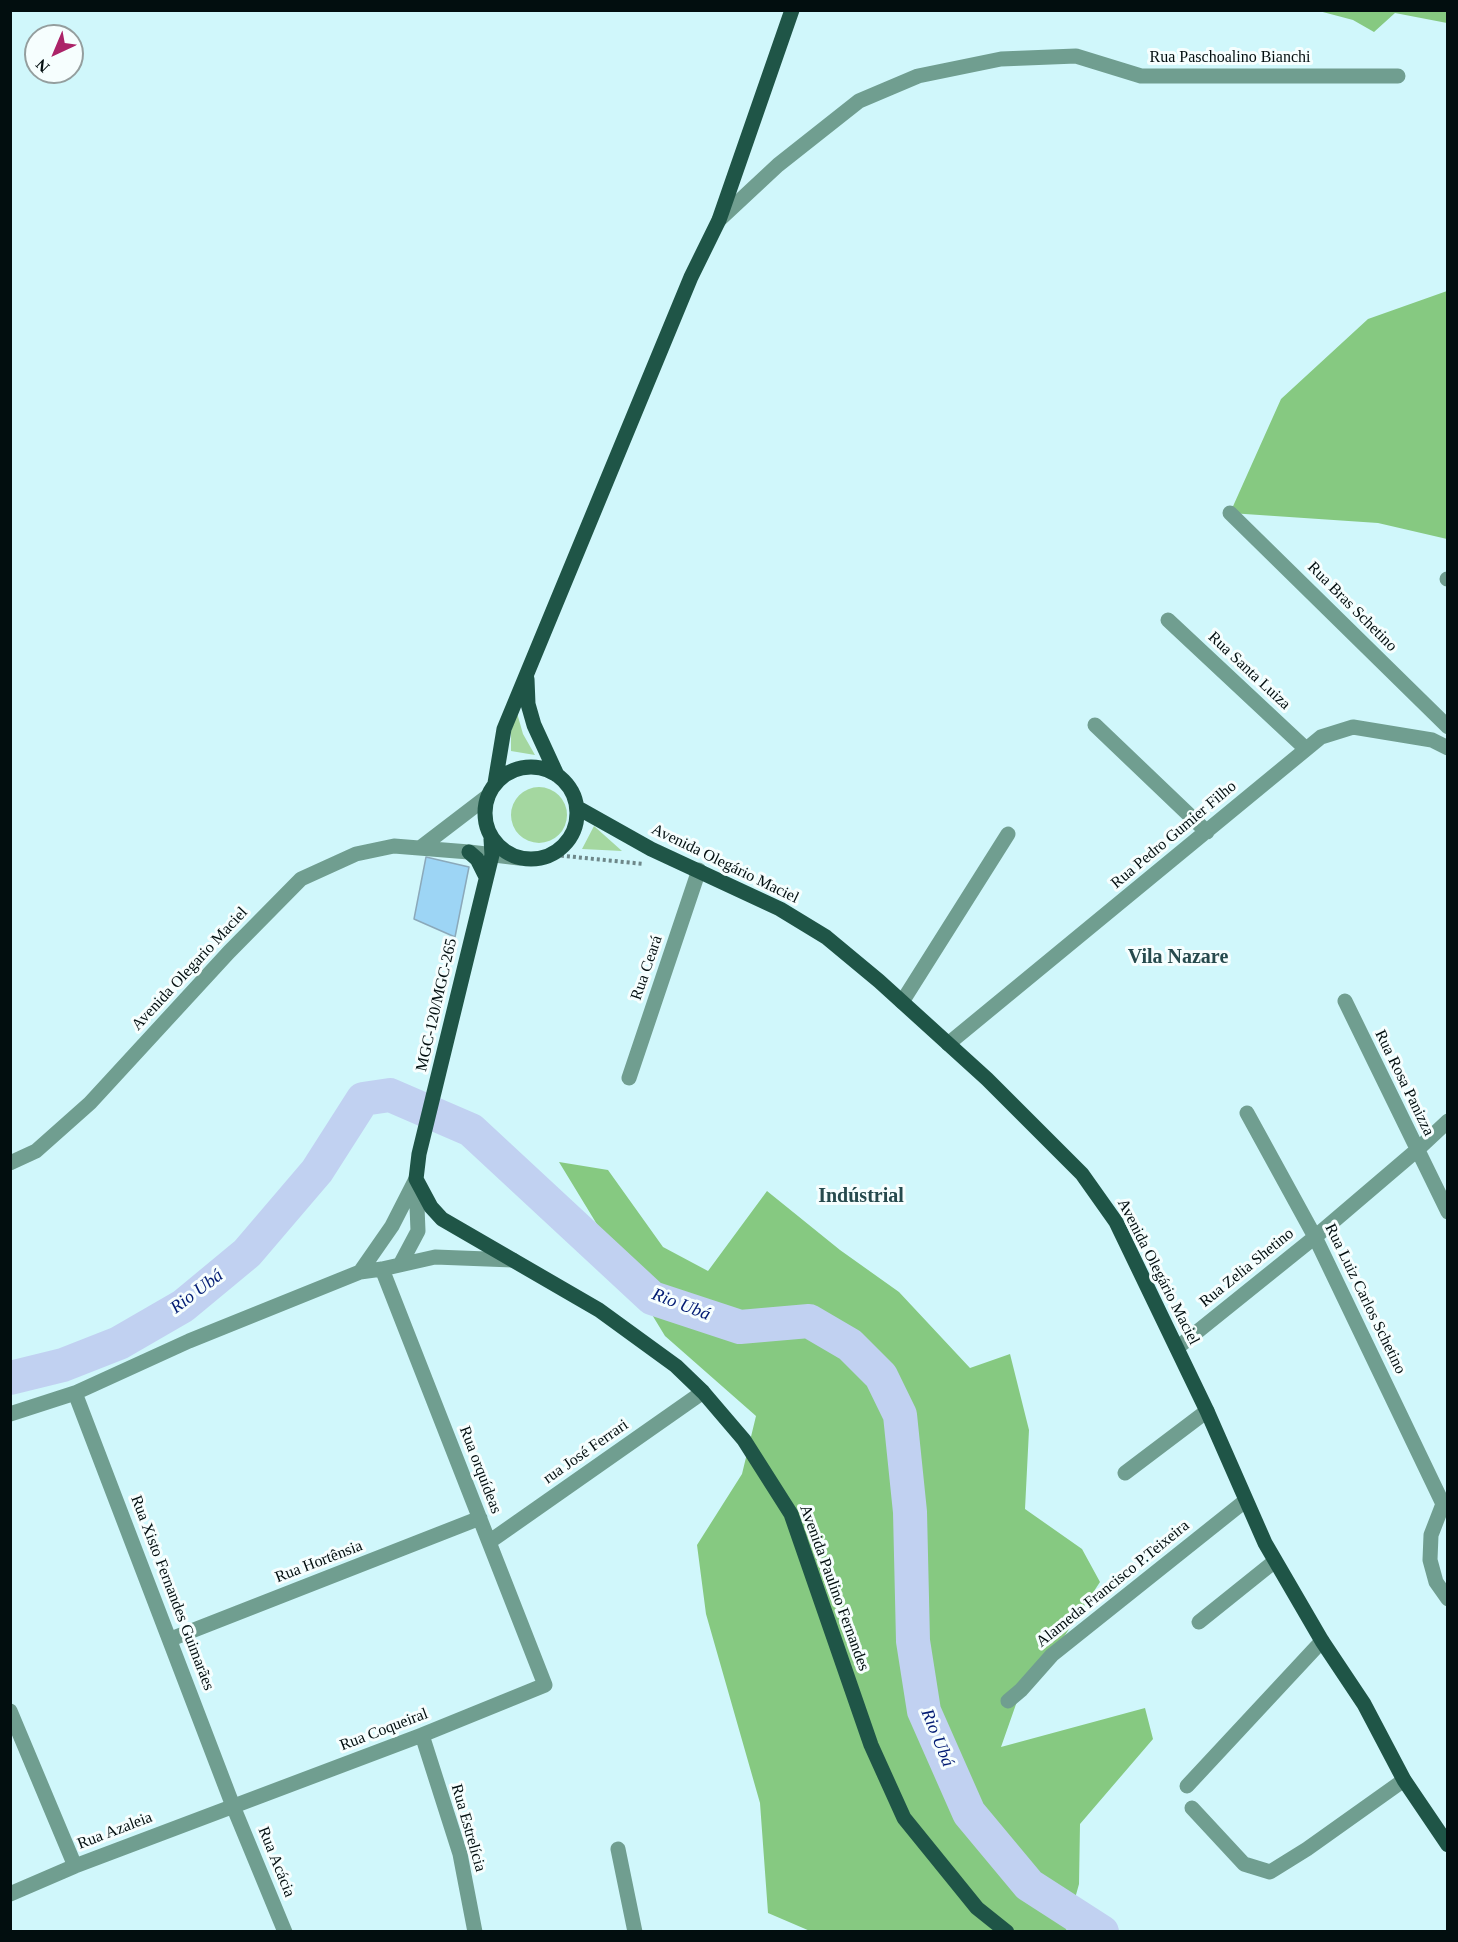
<!DOCTYPE html>
<meta charset="utf-8">
<style>
body{margin:0}
#map{position:relative;width:1458px;height:1942px;overflow:hidden;background:#d0f7fb;font-family:Georgia,serif}
canvas{display:block}
.frame{position:absolute;inset:0;border:12px solid #020e0f;pointer-events:none}
.north{position:absolute;left:24px;top:24px;width:60px;height:60px;box-sizing:border-box;background:#f6fefe;border:2px solid #949e9e;border-radius:50%;rotate:224deg;font-size:16px;font-weight:700;line-height:24px;text-align:center;color:#020e0f}
.north::after{content:'';display:block;margin:auto;width:21px;height:27px;background:#ab2368;clip-path:polygon(50% 0,100% 100%,50% 72%,0 100%)}
</style>
<div id="map">
<canvas width="1458" height="1942"></canvas>
<div class="frame"></div>
<div class="north">N</div>
</div>
<script>
const ctx = document.querySelector('canvas').getContext('2d');
ctx.lineJoin = 'round';
function fillPath(path, color) {
  ctx.fillStyle = color;
  ctx.fill(path, 'evenodd');
}
function shape(rows) {
  const path = new Path2D();
  for (const r of rows) {
    if (r.length === 3) {
      path.moveTo(r[0] + r[2], r[1]);
      path.arc(r[0], r[1], r[2], 0, 2 * Math.PI);
      continue;
    }
    path.moveTo(r[0], r[1]);
    for (let i = 2; i < r.length; i += 2) path.lineTo(r[i], r[i + 1]);
  }
  return path;
}
function stroke(path, color, width, dash) {
  ctx.strokeStyle = color;
  ctx.lineWidth = width;
  ctx.lineCap = dash ? 'butt' : 'round';
  ctx.setLineDash(dash || []);
  ctx.stroke(path);
}
function drawText(font, color, halo, rows, align = 'center') {
  ctx.font = font + ' Georgia,serif';
  ctx.lineWidth = 6;
  ctx.setLineDash([]);
  ctx.textBaseline = 'middle';
  ctx.strokeStyle = halo;
  ctx.fillStyle = color;
  for (const [text, x, y, turn = 0] of rows) {
    ctx.save();
    ctx.translate(x, y);
    ctx.rotate((+turn || 0) * Math.PI / 180);
    ctx.textAlign = isNaN(turn) ? turn : align;
    if (halo) ctx.strokeText(text, 0, 0);
    ctx.fillText(text, 0, 0);
    ctx.restore();
  }
}
const green = shape([
 [517,713,523,734,535,755,511,751,511,731],
 [539,815,28],
 [594,826,622,851,582,849]
]);
const forest = shape([
 [1319,11,1447,11,1447,23,1395,13,1374,32,1353,20],
 [1447,291,1447,539,1378,523,1230,513,1281,399,1368,319],
 [559,1162,608,1170,663,1247,708,1271,767,1191,840,1250,899,1292,970,1368,1010,1354,1029,1430,1025,1509,1082,1549,1100,1582,1052,1655,1021,1690,1001,1747,1145,1708,1153,1739,1080,1824,1079,1884,1066,1931,810,1931,768,1913,760,1803,706,1614,697,1545,742,1474,756,1416,665,1336]
]);
const river = shape([
 [10,1378,63,1365,119,1343,183,1306,247,1253,317,1171,363,1099,390,1095,471,1130,652,1298,740,1327,809,1321,850,1345,881,1376,900,1415,910,1512,913,1641,924,1711,969,1813,1029,1885,1102,1932]
]);
const building = shape([
 [426,857,469,867,455,937,414,919,426,857]
]);
const path = shape([
 [555,855,644,864]
]);
const minor = shape([
 [719,220,778,165,859,101,918,76,1001,59,1076,56,1141,76,1398,76],
 [1230,513,1448,727],
 [1447,579,1448,579],
 [1168,620,1306,749],
 [1095,725,1207,832],
 [420,848,488,796],
 [1345,1001,1448,1212],
 [902,1002,1008,834],
 [948,1044,1321,737,1353,727,1432,740,1448,748],
 [629,1078,699,870],
 [1247,1113,1315,1237,1443,1504],
 [10,1163,36,1151,90,1103,229,952,301,879,356,854,394,846,469,852,519,858],
 [401,1263,418,1231,416,1182],
 [360,1272,392,1226,416,1179],
 [1177,1348,1315,1237,1417,1150,1448,1121],
 [75,1393,233,1806,285,1932],
 [10,1414,75,1393,189,1341,360,1272,382,1269,435,1257,513,1260],
 [1125,1473,1207,1411],
 [1448,1500,1443,1504,1431,1535,1430,1560,1436,1582,1448,1599],
 [489,1542,703,1392],
 [1199,1622,1275,1561],
 [171,1639,480,1518],
 [1008,1701,1021,1690,1052,1655,1245,1501],
 [10,1711,75,1866],
 [422,1735,460,1854,475,1932],
 [1187,1786,1322,1641],
 [1192,1808,1244,1864,1270,1872,1307,1849,1404,1780],
 [618,1849,635,1932],
 [10,1894,75,1866,422,1735,545,1685,382,1269]
]);
const major = shape([
 [527,679,528,704,534,725,557,775],
 [531,813,46],
 [495,783,504,729,691,277,719,220,792,10],
 [578,808,651,849,780,909,826,937,879,981,987,1079,1082,1174,1116,1222,1207,1411,1265,1543,1322,1641,1364,1704,1404,1780,1448,1845],
 [491,839,492,855,419,1154,416,1179,431,1207,442,1219,599,1310,676,1366,703,1392,744,1440,791,1514,871,1745,904,1818,977,1908,1007,1932],
 [469,852,477,859,486,877]
]);
const streetNames = [
 ["Rua Paschoalino Bianchi",1230,58],
 ["Rua Bras Schetino",1352,607,45],
 ["Rua Santa Luiza",1249,671,43],
 ["Rua Pedro Gumier Filho",1174,835,-40],
 ["Avenida Olegário Maciel",725,864,26],
 ["Rua Ceará",647,968,-71],
 ["Avenida Olegario Maciel",190,969,-47],
 ["MGC-120/MGC-265",437,1005,-77],
 ["Rua Rosa Panizza",1404,1083,64],
 ["Rua Zelia Shetino",1247,1268,-39],
 ["Avenida Olegário Maciel",1158,1272,63],
 ["Rua Luiz Carlos Schetino",1365,1299,64],
 ["rua José Ferrari",586,1452,-35],
 ["Rua orquídeas",480,1470,69],
 ["Rua Hortênsia",319,1562,-21],
 ["Alameda Francisco P.Teixeira",1113,1584,-39],
 ["Avenida Paulino Fernandes",834,1588,70],
 ["Rua Xisto Fernandes Guimarães",172,1593,69],
 ["Rua Coqueiral",384,1730,-21],
 ["Rua Estrelícia",468,1828,74],
 ["Rua Azaleia",115,1831,-21],
 ["Rua Acácia",276,1862,68]
];
const waterNames = [
 ["Rio Ubá",197,1292,-37],
 ["Rio Ubá",681,1305,21],
 ["Rio Ubá",937,1738,68]
];
const quarterNames = [
 ["Vila Nazare",1178,958],
 ["Indústrial",861,1197]
];
fillPath(green, '#a4d7a0');
fillPath(forest, '#86c981');
stroke(river, '#c1d1f1', 34);
fillPath(building, '#9dd5f5');
stroke(building, '#8ba9ba', 1.5);
stroke(path, '#6d8789', 4, [3, 3]);
stroke(minor, '#709e90', 15);
stroke(major, '#1f5547', 15);
drawText('16px', '#020e0f', '#f6fefe', streetNames);
drawText('italic 18px', '#021b73', '#f6fefe', waterNames);
drawText('bold 20px', '#264a4d', '#f6fefe', quarterNames);
</script>
